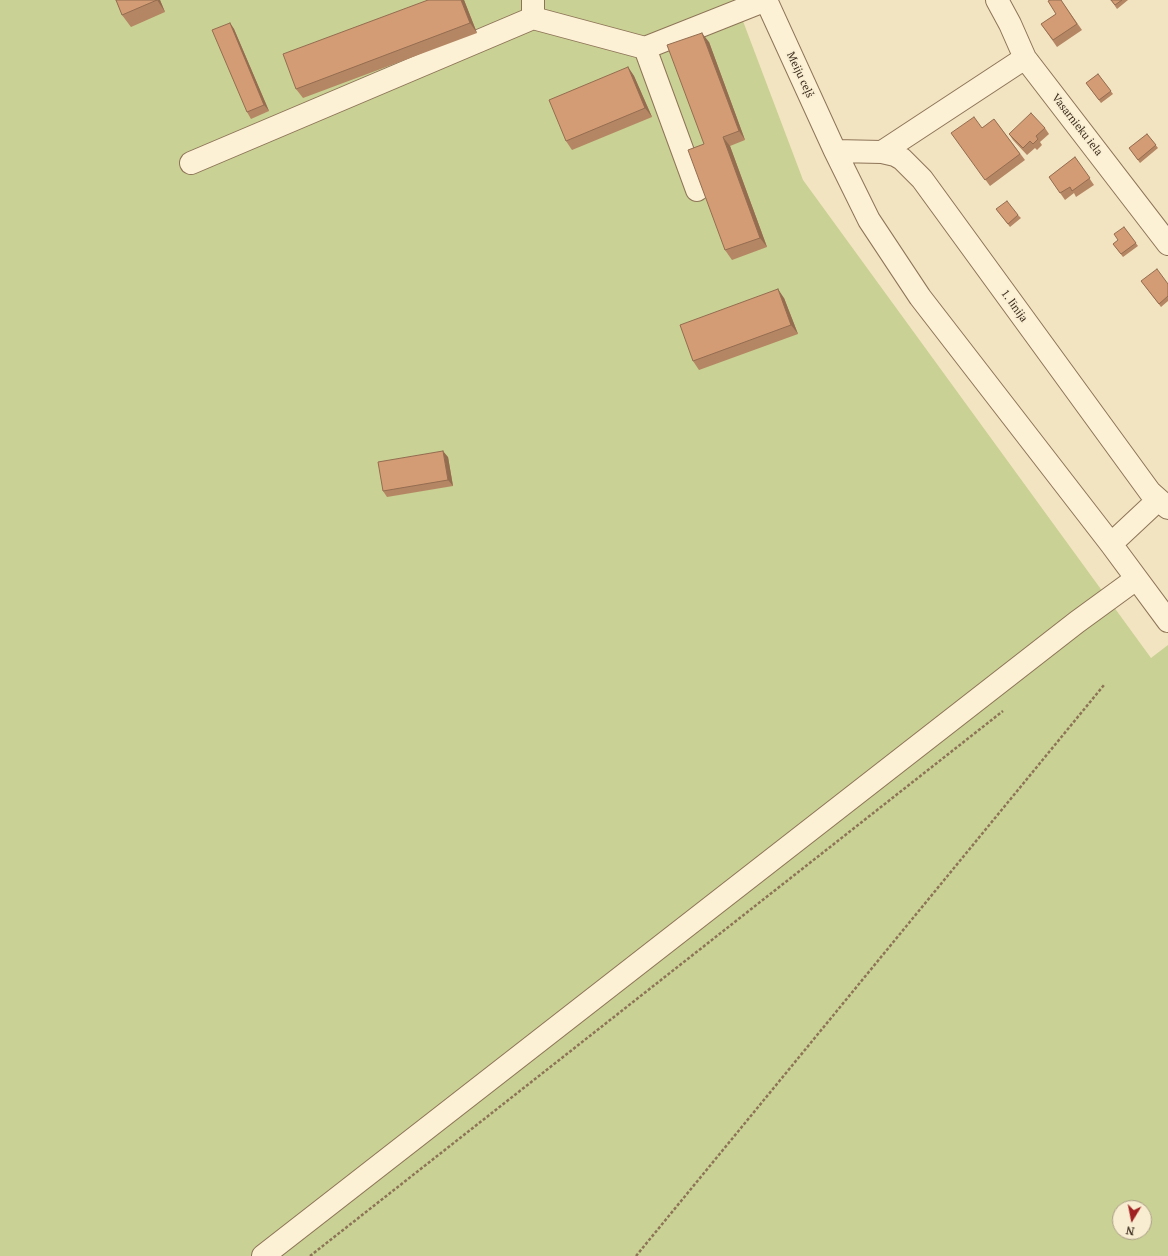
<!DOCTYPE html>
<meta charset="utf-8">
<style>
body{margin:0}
#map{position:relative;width:1168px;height:1256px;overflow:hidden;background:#f2e3c1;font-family:"PT Serif",serif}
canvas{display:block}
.north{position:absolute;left:1112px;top:1200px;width:40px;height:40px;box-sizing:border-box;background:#f8edd1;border:1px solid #ac9f89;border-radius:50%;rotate:190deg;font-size:11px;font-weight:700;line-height:16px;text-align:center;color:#3b2b1c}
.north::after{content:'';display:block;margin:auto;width:14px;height:18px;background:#a12222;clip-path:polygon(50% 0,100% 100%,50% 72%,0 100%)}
</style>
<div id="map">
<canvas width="1168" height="1256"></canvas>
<div class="north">N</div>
</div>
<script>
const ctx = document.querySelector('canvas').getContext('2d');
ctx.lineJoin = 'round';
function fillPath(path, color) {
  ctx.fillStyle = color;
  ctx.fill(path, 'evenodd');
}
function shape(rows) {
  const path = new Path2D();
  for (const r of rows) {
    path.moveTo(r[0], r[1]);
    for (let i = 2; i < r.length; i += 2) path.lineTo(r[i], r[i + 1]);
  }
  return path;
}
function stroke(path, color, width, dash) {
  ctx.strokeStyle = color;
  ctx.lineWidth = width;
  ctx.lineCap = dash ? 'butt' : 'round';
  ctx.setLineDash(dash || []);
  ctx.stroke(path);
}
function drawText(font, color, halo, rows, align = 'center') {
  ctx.font = font + ' "PT Serif",serif';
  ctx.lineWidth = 3;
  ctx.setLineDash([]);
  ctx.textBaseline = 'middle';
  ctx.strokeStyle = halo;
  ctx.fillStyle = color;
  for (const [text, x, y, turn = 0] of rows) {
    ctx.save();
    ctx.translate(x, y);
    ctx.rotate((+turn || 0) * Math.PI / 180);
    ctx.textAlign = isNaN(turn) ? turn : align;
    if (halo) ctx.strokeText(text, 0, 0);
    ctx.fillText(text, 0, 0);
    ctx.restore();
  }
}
const green = shape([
 [0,0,735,0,803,180,1151,658,1168,645,1168,1256,0,1256],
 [1120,1208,1144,1208,1144,1232,1120,1232]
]);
const path = shape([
 [310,1256,1003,711],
 [636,1256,1104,685]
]);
const minor = shape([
 [533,0,533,18,645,48],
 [766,0,835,151,869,220,920,297,1111,544,1168,621],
 [997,0,1010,24,1025,58,1168,244],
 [835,151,882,152,895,155,902,159,922,179,1150,492,1168,508],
 [882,152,1025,58],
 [191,163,533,18],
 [697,190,645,48,766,0],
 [1111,544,1158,500],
 [263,1256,1077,622,1136,579]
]);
const wall = shape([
 [116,0,160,0,165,12,131,27,122,15],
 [428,0,464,0,477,33,303,98,296,89],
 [1061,0,1082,30,1057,47,1041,24,1056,14],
 [1111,0,1128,0,1117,9],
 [230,23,234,29,269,111,251,119,247,112],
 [709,42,745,140,730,146,767,247,732,260,725,250,704,144],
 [628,67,634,76,652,117,572,150,566,141],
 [1098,74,1113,94,1101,103,1086,83],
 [994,119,1025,160,990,186,951,133,982,128],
 [1045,128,1049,134,1040,142,1042,145,1037,150,1035,148,1027,155,1013,140,1009,134],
 [1147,134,1158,148,1140,163,1129,148],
 [1075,157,1094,185,1076,197,1074,193,1065,200,1049,177],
 [996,209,1018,215,1021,218,1010,227],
 [1124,227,1138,246,1123,257,1113,244,1118,240],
 [1141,281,1168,284,1168,301,1161,307],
 [784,298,798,334,699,370,693,361],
 [448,457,453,486,387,497,383,491]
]);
const shadedWall = shape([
 [157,0,160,0,165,12],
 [461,0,464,0,477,33,470,23],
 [230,23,234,29,269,111,264,105],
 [702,33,709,42,745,140,739,131],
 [628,67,634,76,652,117,645,108],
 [723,137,730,146,767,247,760,238],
 [778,289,784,298,798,334,791,325],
 [443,451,448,457,453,486,448,480]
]);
const building = shape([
 [116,0,157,0,122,15,116,0],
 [428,0,461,0,470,23,296,89,283,54,428,0],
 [1050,0,1061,0,1077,24,1053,40,1041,24,1056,14,1048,1,1050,0],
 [1111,0,1122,0,1115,5,1111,0],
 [230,23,264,105,247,112,212,30,230,23],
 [702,33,739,131,723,137,760,238,725,250,688,150,704,144,667,45,702,33],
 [628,67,645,108,566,141,549,100,628,67],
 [1098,74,1111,91,1099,100,1086,83,1098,74],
 [1031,113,1045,128,1036,136,1038,139,1033,144,1030,141,1023,148,1009,134,1031,113],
 [974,117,982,128,994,119,1020,154,985,180,951,133,974,117],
 [1147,134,1156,145,1138,160,1129,148,1147,134],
 [1075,157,1090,178,1072,191,1070,187,1060,193,1049,177,1075,157],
 [1007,201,1018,215,1008,224,996,209,1007,201],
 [1124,227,1136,243,1121,254,1113,244,1118,240,1114,234,1124,227],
 [1157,269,1168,284,1168,296,1159,304,1141,281,1157,269],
 [778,289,791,325,693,361,680,325,778,289],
 [443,451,448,480,383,491,378,462,443,451]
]);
const streetNames = [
 ["Meiju ceļš",800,75,65],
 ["Vasarnieku iela",1077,125,52],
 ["1. līnija",1014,306,54]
];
fillPath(green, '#c9d194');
stroke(minor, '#8d7457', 24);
stroke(path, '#8d7457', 2.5, [3, 2]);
stroke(minor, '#fcf0d5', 22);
fillPath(wall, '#b58664');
fillPath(shadedWall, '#946d51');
fillPath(building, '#d39c74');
stroke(building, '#946d51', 1);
drawText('11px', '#3b2b1c', '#f8edd1', streetNames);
</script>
